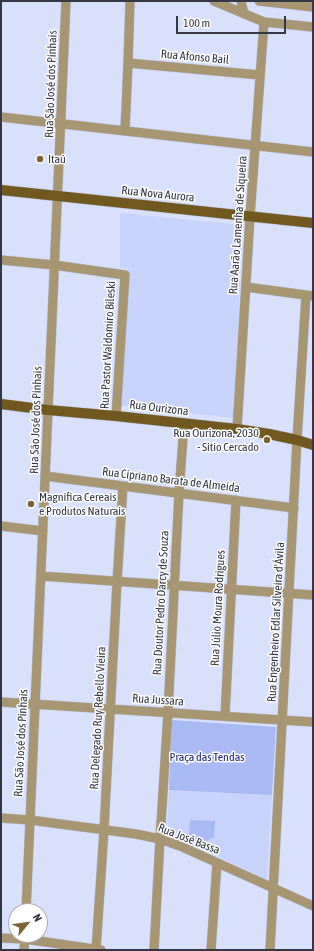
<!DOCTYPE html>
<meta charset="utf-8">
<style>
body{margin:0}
#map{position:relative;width:314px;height:951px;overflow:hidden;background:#d8e0fb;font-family:"Asap Condensed",sans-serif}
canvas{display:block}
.frame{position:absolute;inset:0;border:2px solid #343845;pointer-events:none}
.north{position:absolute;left:8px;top:903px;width:40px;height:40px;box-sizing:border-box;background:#fff;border:1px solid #aeafb5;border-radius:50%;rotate:61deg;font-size:11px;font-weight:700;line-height:16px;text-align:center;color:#343845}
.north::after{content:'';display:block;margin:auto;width:14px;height:18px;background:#7b6434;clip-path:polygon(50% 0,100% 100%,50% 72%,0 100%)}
.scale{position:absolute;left:176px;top:16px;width:110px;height:18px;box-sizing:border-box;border:2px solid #343845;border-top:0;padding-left:5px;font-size:12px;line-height:14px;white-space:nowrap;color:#343845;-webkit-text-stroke:3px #fff;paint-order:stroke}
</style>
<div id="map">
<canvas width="314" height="951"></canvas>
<div class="frame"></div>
<div class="north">N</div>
<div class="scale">100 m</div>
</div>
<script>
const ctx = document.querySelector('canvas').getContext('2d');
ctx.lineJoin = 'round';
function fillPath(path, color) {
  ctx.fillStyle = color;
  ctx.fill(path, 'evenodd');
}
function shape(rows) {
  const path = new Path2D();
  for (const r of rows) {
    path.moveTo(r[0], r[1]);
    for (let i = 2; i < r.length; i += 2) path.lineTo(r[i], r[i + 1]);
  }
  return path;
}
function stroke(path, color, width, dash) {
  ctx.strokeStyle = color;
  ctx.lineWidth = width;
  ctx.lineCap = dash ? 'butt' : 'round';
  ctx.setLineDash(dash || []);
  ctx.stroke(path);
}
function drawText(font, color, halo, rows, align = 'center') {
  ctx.font = font + ' "Asap Condensed",sans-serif';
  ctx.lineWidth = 3;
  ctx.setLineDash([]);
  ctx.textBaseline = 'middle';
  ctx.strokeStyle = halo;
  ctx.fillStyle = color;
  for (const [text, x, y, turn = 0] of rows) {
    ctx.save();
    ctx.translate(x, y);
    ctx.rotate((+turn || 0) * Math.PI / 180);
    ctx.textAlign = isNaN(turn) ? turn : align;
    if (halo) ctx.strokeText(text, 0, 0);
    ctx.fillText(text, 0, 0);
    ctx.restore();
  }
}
const built = shape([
 [120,213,243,225,233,418,120,405,128,268,120,267],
 [169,790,272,795,267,880,167,832]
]);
const green = shape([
 [172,720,276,727,272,795,169,790],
 [190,820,215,821,214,837,200,844,189,839]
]);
const minor = shape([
 [214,1,264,22,313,27],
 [241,1,244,14],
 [259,1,313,7],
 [128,63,260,75],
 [1,117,313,152],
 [125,130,128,63,130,1],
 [1,260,54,265,125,275,116,416],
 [246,287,313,296],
 [237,429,250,217,264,22],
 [45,476,294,508],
 [1,526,43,531],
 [41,576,313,595],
 [1,702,313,722],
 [225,716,236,500],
 [1,818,30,820,136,834,160,839,180,846,313,906],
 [26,911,66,1],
 [1,938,25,939,101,950],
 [24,950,25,935],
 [96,950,104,830,117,582,123,486],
 [154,950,160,839,168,713,179,493,184,424],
 [211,950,217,863],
 [270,950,297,440,306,295]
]);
const major = shape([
 [1,190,313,223],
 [1,404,48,410,116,416,237,429,269,434,297,440,313,445]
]);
const markers = [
 [40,159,4,"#7b6434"],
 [267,440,4,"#7b6434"],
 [31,504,4,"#7b6434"]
];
const streetNames = [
 ["Rua Afonso Bail",195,57,5],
 ["Rua São José dos Pinhais",51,84,-88],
 ["Rua Nova Aurora",158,194,6],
 ["Rua Aarão Lamenha de Siqueira",238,225,-86],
 ["Rua Pastor Waldomiro Bileski",108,345,-87],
 ["Rua Ourizona",159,408,7],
 ["Rua São José dos Pinhais",36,420,-88],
 ["Rua Cipriano Barata de Almeida",171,480,7],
 ["Rua Doutor Pedro Darcy de Souza",161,603,-87],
 ["Rua Júlio Moura Rodrigues",218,608,-87],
 ["Rua Engenheiro Edlar Silveira d'Ávila",276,622,-87],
 ["Rua Jussara",158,700,4],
 ["Rua Delegado Ruy Rebello Vieira",98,718,-87],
 ["Rua São José dos Pinhais",21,743,-87],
 ["Rua José Bassa",189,839,21]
];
const poiNames = [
 ["Itaú",48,159],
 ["Rua Ourizona, 2030",259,433,"right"],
 ["- Sítio Cercado",259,447,"right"],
 ["Magnífica Cereais",39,497],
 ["e Produtos Naturais",39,511]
];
const parkNames = [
 ["Praça das Tendas",207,757]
];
fillPath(built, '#c7d3fa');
fillPath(green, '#a8b9f3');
stroke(minor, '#b7bed7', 10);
stroke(major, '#b7bed7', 11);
stroke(minor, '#a89673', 9);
stroke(major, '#71581f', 10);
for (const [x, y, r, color] of markers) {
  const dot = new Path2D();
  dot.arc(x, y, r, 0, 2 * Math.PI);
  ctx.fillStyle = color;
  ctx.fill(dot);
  stroke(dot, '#fff', 1.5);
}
drawText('12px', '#343845', '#fff', streetNames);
drawText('12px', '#343845', '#fff', poiNames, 'left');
drawText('12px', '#1e237d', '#fff', parkNames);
</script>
